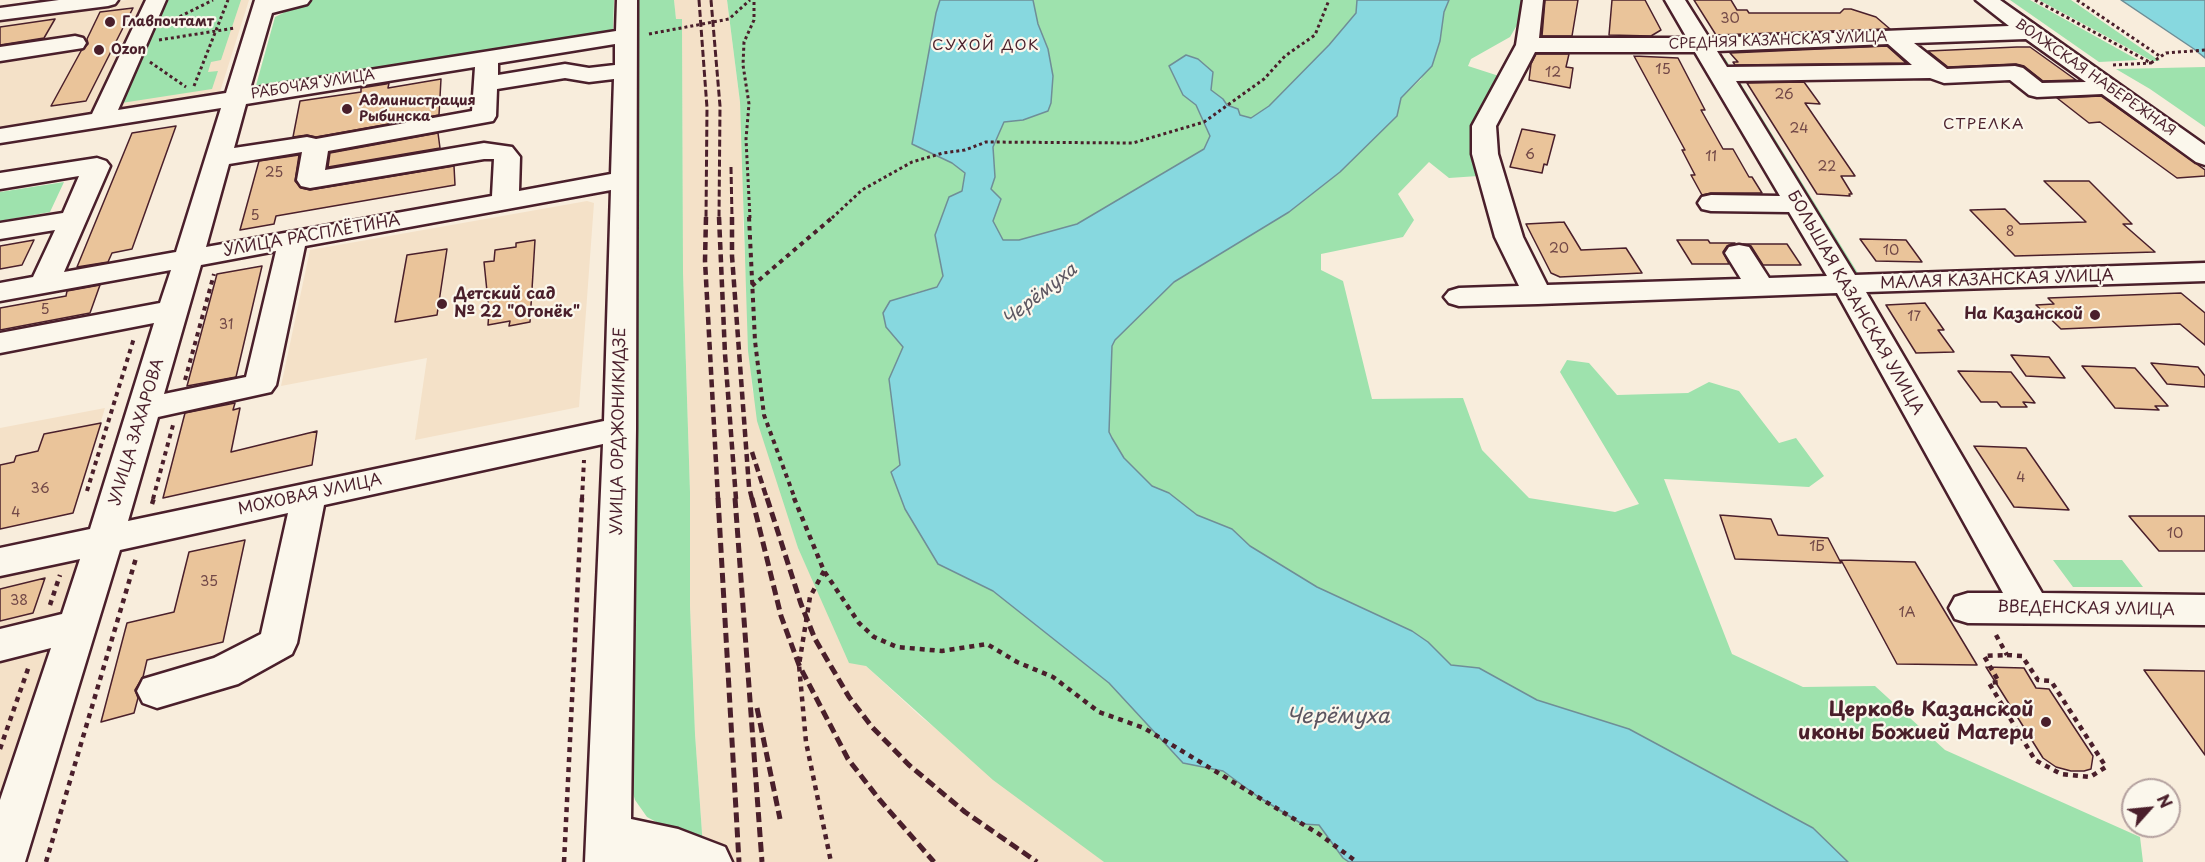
<!DOCTYPE html>
<meta charset="utf-8">
<style>
body{margin:0}
#map{position:relative;width:2205px;height:862px;overflow:hidden;background:#f8eddc;font-family:"Playpen Sans",sans-serif}
canvas{display:block}
.north{position:absolute;left:2121px;top:778px;width:60px;height:60px;box-sizing:border-box;background:#fbf7ec;border:2px solid #b4a19f;border-radius:50%;rotate:63deg;font-size:16px;font-weight:700;line-height:24px;text-align:center;color:#4a1f2b}
.north::after{content:'';display:block;margin:auto;width:21px;height:27px;background:#4a1f2b;clip-path:polygon(50% 0,100% 100%,50% 72%,0 100%)}
</style>
<div id="map">
<canvas width="2205" height="862"></canvas>
<div class="north">N</div>
</div>
<script>
const ctx = document.querySelector('canvas').getContext('2d');
ctx.lineJoin = 'round';
function fillPath(path, color) {
  ctx.fillStyle = color;
  ctx.fill(path, 'evenodd');
}
function shape(rows) {
  const path = new Path2D();
  for (const r of rows) {
    path.moveTo(r[0], r[1]);
    for (let i = 2; i < r.length; i += 2) path.lineTo(r[i], r[i + 1]);
  }
  return path;
}
function stroke(path, color, width, dash) {
  ctx.strokeStyle = color;
  ctx.lineWidth = width;
  ctx.lineCap = dash ? 'butt' : 'round';
  ctx.setLineDash(dash || []);
  ctx.stroke(path);
}
function drawText(font, color, halo, rows, align = 'center') {
  ctx.font = font + ' "Playpen Sans",sans-serif';
  ctx.lineWidth = 4.5;
  ctx.setLineDash([]);
  ctx.textBaseline = 'middle';
  ctx.strokeStyle = halo;
  ctx.fillStyle = color;
  for (const [text, x, y, turn = 0] of rows) {
    ctx.save();
    ctx.translate(x, y);
    ctx.rotate((+turn || 0) * Math.PI / 180);
    ctx.textAlign = isNaN(turn) ? turn : align;
    if (halo) ctx.strokeText(text, 0, 0);
    ctx.fillText(text, 0, 0);
    ctx.restore();
  }
}
const built = shape([
 [127,0,249,0,219,95,0,133,0,17],
 [674,0,727,0,740,102,743,156,743,224,752,389,798,548,815,584,866,666,920,716,1104,862,704,862,695,734,690,606,690,492,683,272,682,19,676,20],
 [587,201,594,203,579,407,415,440,427,358,281,386,310,250],
 [105,408,73,513,0,529,0,428],
 [74,558,78,565,0,792,0,570]
]);
const green = shape([
 [161,0,241,0,221,60,211,62,208,72,218,71,212,89,115,104],
 [309,0,614,0,613,31,255,89,275,17],
 [635,0,674,0,676,19,682,19,683,272,690,492,690,606,695,734,703,847,647,817,635,800,627,772],
 [727,0,940,0,912,144,952,163,965,173,962,191,949,197,935,235,943,277,937,287,914,293,886,327,903,347,889,379,900,465,938,564,993,591,1109,683,1183,763,1223,771,1257,796,1302,824,1319,825,1343,858,1349,862,1104,862,993,780,866,666,849,663,798,548,757,421,748,351,740,102],
 [1033,0,1357,0,1358,1,1356,13,1329,45,1269,106,1256,115,1251,118,1240,115,1211,90,1183,95,1196,105,1210,136,1204,149,1077,224,1020,240,1003,240,993,221,991,189,995,177,993,147,1004,122,1023,120,1048,49,1038,24],
 [1449,0,1523,0,1523,15,1510,37,1471,59,1468,66,1499,76,1472,122,1472,151,1478,176,1449,178,1429,162,1398,194,1414,220,1403,237,1321,254,1321,270,1343,281,1372,399,1463,398,1482,450,1529,498,1615,512,1639,504,1560,372,1567,360,1589,363,1617,395,1688,393,1709,382,1739,391,1779,443,1796,438,1824,476,1809,487,1664,479,1732,654,1803,687,1875,686,1945,750,2140,837,2143,862,1848,862,1813,828,1629,729,1537,700,1479,668,1451,665,1428,642,1412,631,1317,587,1250,546,1232,529,1197,515,1169,493,1152,486,1124,458,1109,432,1112,346,1115,340,1174,282,1289,212,1340,172,1362,149,1401,98,1421,79,1440,41,1444,12],
 [2010,0,2030,0,2138,60,2099,62],
 [2039,0,2071,0,2160,61,2152,61],
 [1716,58,1725,58,1861,278,1851,275],
 [2205,67,2205,127,2150,89,2116,69],
 [64,182,50,212,0,221,0,192],
 [2053,560,2122,560,2143,587,2073,587]
]);
const water = shape([
 [940,0,1033,0,1038,24,1048,49,1053,76,1051,103,1048,111,1023,120,1004,122,993,147,995,177,991,189,1001,199,993,221,1003,240,1019,240,1077,224,1204,149,1210,136,1196,105,1183,95,1169,66,1186,55,1198,59,1213,72,1211,90,1223,99,1227,105,1238,109,1240,115,1251,118,1269,106,1329,45,1356,13,1357,0,1449,0,1444,12,1440,41,1432,66,1401,98,1397,116,1340,172,1289,212,1174,282,1115,340,1112,346,1109,432,1112,438,1124,458,1152,486,1169,493,1197,515,1232,529,1250,546,1317,587,1412,631,1428,642,1451,665,1479,668,1537,700,1629,729,1813,828,1848,862,1349,862,1343,858,1319,825,1302,824,1257,796,1223,771,1183,763,1109,683,993,591,938,564,905,509,891,472,900,465,889,379,903,347,886,327,883,313,890,301,937,287,943,276,935,235,949,197,962,191,965,173,952,163,912,144,936,13,940,0],
 [2121,0,2205,0,2205,58,2194,49,2121,0]
]);
const building = shape([
 [1545,0,1578,0,1572,36,1542,36,1545,0],
 [1612,0,1645,0,1661,30,1651,36,1609,35,1612,0],
 [1694,0,1731,0,1737,10,1747,10,1749,13,1840,13,1844,9,1851,9,1876,17,1890,29,1716,35,1694,0],
 [133,8,86,101,51,106,81,51,88,44,87,39,100,12,133,8],
 [55,19,44,38,0,45,0,27,55,19],
 [1887,46,1906,63,1735,65,1733,62,1738,62,1730,53,1887,46],
 [2017,47,2030,47,2076,80,2043,81,2024,66,2016,64,1948,67,1928,51,2017,47],
 [1536,54,1569,54,1566,67,1573,68,1570,88,1529,80,1531,64,1536,54],
 [1634,56,1678,58,1705,110,1701,110,1723,149,1733,149,1749,177,1752,177,1762,193,1711,193,1702,195,1691,175,1695,175,1682,150,1685,150,1634,56],
 [441,79,439,115,316,137,307,135,293,137,300,101,361,92,361,88,386,84,389,83,388,88,441,79],
 [1804,82,1820,104,1805,103,1855,176,1841,176,1852,194,1849,194,1850,196,1817,194,1747,83,1804,82],
 [2101,96,2205,170,2205,176,2177,178,2100,122,2089,123,2057,98,2101,96],
 [176,126,132,249,112,253,108,262,77,267,132,133,176,126],
 [1522,129,1555,135,1547,165,1544,164,1542,173,1510,167,1522,129],
 [438,133,440,148,328,167,330,153,438,133],
 [299,155,295,181,301,188,310,190,454,166,455,185,276,216,274,224,240,230,259,161,299,155],
 [2044,181,2089,181,2132,224,2123,224,2155,252,2015,256,1970,210,2005,209,2020,224,2086,222,2044,181],
 [1564,222,1581,250,1626,248,1642,273,1560,277,1551,273,1526,224,1564,222],
 [1860,239,1906,240,1922,262,1876,261,1860,239],
 [34,240,22,265,0,269,0,246,34,240],
 [535,240,530,322,509,326,510,321,488,325,489,311,484,262,494,261,495,250,516,247,516,243,535,240],
 [1677,240,1708,240,1710,243,1735,243,1727,246,1723,252,1729,264,1692,264,1677,240],
 [1743,244,1787,244,1801,265,1763,265,1751,246,1743,244],
 [447,249,437,315,395,322,407,255,447,249],
 [262,266,236,377,187,386,217,274,262,266],
 [100,285,90,313,0,330,0,308,66,296,67,291,100,285],
 [2181,293,2205,313,2205,345,2180,324,2061,329,2036,305,2054,304,2048,298,2181,293],
 [1925,303,1944,330,1938,330,1954,352,1916,353,1886,305,1925,303],
 [2011,355,2049,357,2065,378,2026,376,2011,355],
 [2151,363,2198,367,2205,376,2205,387,2167,384,2151,363],
 [2082,366,2135,368,2168,406,2155,406,2159,410,2115,408,2082,366],
 [1958,371,2011,372,2035,403,2023,402,2027,407,2001,407,1997,402,1981,402,1958,371],
 [235,403,233,410,240,408,231,452,317,431,312,465,163,498,185,413,235,403],
 [101,423,73,513,0,529,0,465,14,462,16,456,38,451,44,434,101,423],
 [1974,446,2026,448,2069,510,2014,507,1974,446],
 [1720,515,1771,519,1778,535,1828,538,1841,563,1735,559,1720,515],
 [2129,516,2205,516,2205,551,2159,551,2129,516],
 [245,540,223,642,147,660,143,677,135,690,138,698,134,713,101,722,127,623,174,612,189,552,245,540],
 [1841,560,1915,562,1977,665,1897,664,1841,560],
 [45,578,33,613,0,621,0,589,45,578],
 [1986,667,2024,668,2036,688,2049,689,2093,756,2091,769,2084,771,2071,771,2056,767,2043,758,1986,667],
 [2144,670,2205,671,2205,755,2144,670]
]);
const pathFar2 = shape([
 [2035,0,2151,63,2166,53,2205,50],
 [2077,0,2161,57],
 [169,22,213,0],
 [649,34,729,19,750,0],
 [159,40,235,28],
 [150,62,186,87],
 [2113,65,2151,63],
 [194,86,228,0],
 [750,218,746,139,749,104,743,65,744,42,754,20,754,0],
 [832,218,862,190,912,162,943,153,965,150,986,142,1133,143,1204,122,1264,79,1285,56,1315,35,1329,0]
]);
const pathFar1 = shape([
 [749,217,755,341,764,415,795,499],
 [752,286,833,217],
 [185,380,214,274],
 [87,491,134,338],
 [153,499,173,425],
 [582,499,584,460]
]);
const path = shape([
 [794,498,824,571,859,623,874,637,897,647,942,651,987,644,1017,662,1053,677,1099,712,1144,728,1319,834,1357,862],
 [152,504,154,498],
 [824,571,810,597,799,665,806,742,831,862],
 [50,605,60,575],
 [1996,635,2007,655],
 [2007,655,2022,656,2038,680,2051,681,2106,767,2090,777,2061,774,2035,760,1989,683,1999,682,1984,656,2007,655],
 [0,749,29,666],
 [46,862,136,558],
 [564,862,582,498]
]);
const minor = shape([
 [59,0,118,0,115,4,108,6,0,20,0,8,59,0],
 [146,0,166,0,118,110,226,93,255,0,310,0,307,4,272,13,250,89,616,31,617,0,637,0,636,429,631,819,678,829,725,847,732,862,585,862,603,444,324,505,297,643,292,654,238,684,157,708,143,703,137,691,143,679,214,658,261,634,288,513,120,550,25,862,0,862,0,800,51,648,0,661,0,629,62,614,80,559,0,576,0,548,90,529,154,323,0,353,0,333,160,303,171,270,0,301,0,283,33,277,55,230,0,239,0,223,63,213,79,176,0,189,0,173,97,158,106,161,110,166,64,272,176,252,221,108,0,143,0,129,92,114,146,0],
 [615,44,615,65,589,68,565,64,498,75,498,63,615,44],
 [475,67,472,111,316,139,307,137,234,148,246,104,475,67],
 [565,78,589,82,614,79,611,174,519,191,520,157,512,147,484,143,325,170,328,151,493,121,496,116,497,89,565,78],
 [302,152,297,180,301,186,310,188,484,159,494,159,492,196,206,247,229,164,302,152],
 [611,190,604,421,128,521,158,417,271,392,276,385,305,246,611,190],
 [276,251,246,377,164,394,201,265,276,251],
 [1523,0,1543,0,1539,38,1687,38,1665,0,1685,0,1709,38,2009,26,1976,0,2000,0,2205,145,2205,165,2196,162,2102,94,2037,97,2029,95,2010,80,1944,83,1930,78,1736,81,1855,275,2205,263,2205,281,1866,292,2042,593,2205,595,2205,625,1968,623,1955,619,1949,608,1955,597,1968,593,2003,593,1837,293,1538,304,1459,306,1449,303,1444,297,1449,291,1459,288,1519,286,1495,237,1472,154,1472,126,1516,45,1523,0],
 [2026,39,2086,82,2042,83,2023,68,2015,66,1947,69,1914,43,2026,39],
 [1888,44,1912,65,1727,67,1717,51,1888,44],
 [1535,52,1695,52,1780,196,1711,195,1702,197,1698,203,1702,209,1711,211,1789,212,1827,276,1769,278,1749,247,1739,245,1729,247,1725,253,1741,279,1547,285,1523,237,1498,154,1496,126,1535,52],
 [75,36,83,38,86,43,83,48,0,61,0,47,75,36]
]);
const railFar2 = shape([
 [699,0,707,108,706,218],
 [711,0,720,106,719,218],
 [731,167,732,218]
]);
const railFar1 = shape([
 [706,217,705,261,718,499],
 [719,217,725,354,736,499],
 [732,217,732,256,749,487,752,499],
 [752,452,767,499]
]);
const rail = shape([
 [718,498,739,862],
 [735,498,762,862],
 [752,498,781,616,799,665,848,759,879,799,934,862],
 [767,498,801,604,815,639,849,697,872,727,909,765,965,812,1037,862],
 [757,708,780,819]
]);
const markers = [
 [110,22,6,"#4a1f2b"],
 [99,50,6,"#4a1f2b"],
 [347,109,6,"#4a1f2b"],
 [442,304,6,"#4a1f2b"],
 [2095,315,6,"#4a1f2b"],
 [2046,722,6,"#4a1f2b"]
];
const numberNames = [
 ["30",1730,19],
 ["15",1663,70],
 ["12",1553,73],
 ["26",1784,95],
 ["24",1799,129],
 ["6",1530,155],
 ["11",1711,157],
 ["22",1827,167],
 ["25",274,173],
 ["5",255,216],
 ["8",2010,232],
 ["20",1559,249],
 ["10",1891,251],
 ["5",45,310],
 ["17",1914,317],
 ["31",226,325],
 ["4",2021,478],
 ["36",40,489],
 ["4",16,513],
 ["10",2175,534],
 ["1Б",1817,547],
 ["35",209,582],
 ["38",19,601],
 ["1А",1907,613]
];
const farPoinames = [
 ["Главпочтамт",122,22],
 ["Ozon",111,50],
 ["Администрация",359,101],
 ["Рыбинска",359,117]
];
const farStreetnames = [
 ["СРЕДНЯЯ КАЗАНСКАЯ УЛИЦА",1778,41,-2],
 ["ВОЛЖСКАЯ НАБЕРЕЖНАЯ",2095,78,35],
 ["РАБОЧАЯ УЛИЦА",313,85,-9]
];
const farNeighbourhoodnames = [
 ["СУХОЙ ДОК",986,46],
 ["СТРЕЛКА",1984,125]
];
const streetNames = [
 ["УЛИЦА РАСПЛЁТИНА",312,236,-10],
 ["МАЛАЯ КАЗАНСКАЯ УЛИЦА",1997,280,-2],
 ["БОЛЬШАЯ КАЗАНСКАЯ УЛИЦА",1855,303,60],
 ["УЛИЦА ОРДЖОНИКИДЗЕ",619,431,-89],
 ["УЛИЦА ЗАХАРОВА",137,432,-73],
 ["МОХОВАЯ УЛИЦА",310,495,-12],
 ["ВВЕДЕНСКАЯ УЛИЦА",2086,609,1]
];
const poiNames = [
 ["Детский сад",454,295],
 ["№ 22 \"Огонёк\"",454,313],
 ["На Казанской",2083,315,"right"]
];
const waterNames = [
 ["Черёмуха",1040,295,-38]
];
const nearPoinames = [
 ["Церковь Казанской",2034,710],
 ["иконы Божией Матери",2034,733]
];
const nearWaternames = [
 ["Черёмуха",1338,717]
];
fillPath(built, '#f4e1c8');
fillPath(green, '#9ee2ad');
fillPath(water, '#87d8df');
stroke(water, '#6f8e97', 1.5);
fillPath(building, '#eac49a');
stroke(building, '#4a1f2b', 1.5);
stroke(minor, '#4a1f2b', 5);
stroke(pathFar2, '#4a1f2b', 3, [3, 3]);
stroke(pathFar1, '#4a1f2b', 4, [4.5, 4.5]);
stroke(path, '#4a1f2b', 4.5, [5, 5]);
fillPath(minor, '#fbf7ec');
stroke(railFar2, '#4a1f2b', 3, [7, 3]);
stroke(railFar1, '#4a1f2b', 4.5, [8, 4.5]);
stroke(rail, '#4a1f2b', 5, [10, 5]);
for (const [x, y, r, color] of markers) {
  const dot = new Path2D();
  dot.arc(x, y, r, 0, 2 * Math.PI);
  ctx.fillStyle = color;
  ctx.fill(dot);
  stroke(dot, '#fbf7ec', 2);
}
drawText('14px', '#724847', null, numberNames);
drawText('bold 14px', '#4a1f2b', '#fbf7ec', farPoinames, 'left');
drawText('14px', '#4a1f2b', '#fbf7ec', farStreetnames);
ctx.letterSpacing = '1.5px';
drawText('15px', '#4a1f2b', '#fbf7ec', farNeighbourhoodnames);
ctx.letterSpacing = '0px';
drawText('16px', '#4a1f2b', '#fbf7ec', streetNames);
drawText('bold 16px', '#4a1f2b', '#fbf7ec', poiNames, 'left');
drawText('italic 18px', '#5c5661', '#fbf7ec', waterNames);
drawText('bold 20px', '#4a1f2b', '#fbf7ec', nearPoinames, 'right');
drawText('italic 21px', '#5c5661', '#fbf7ec', nearWaternames);
</script>
